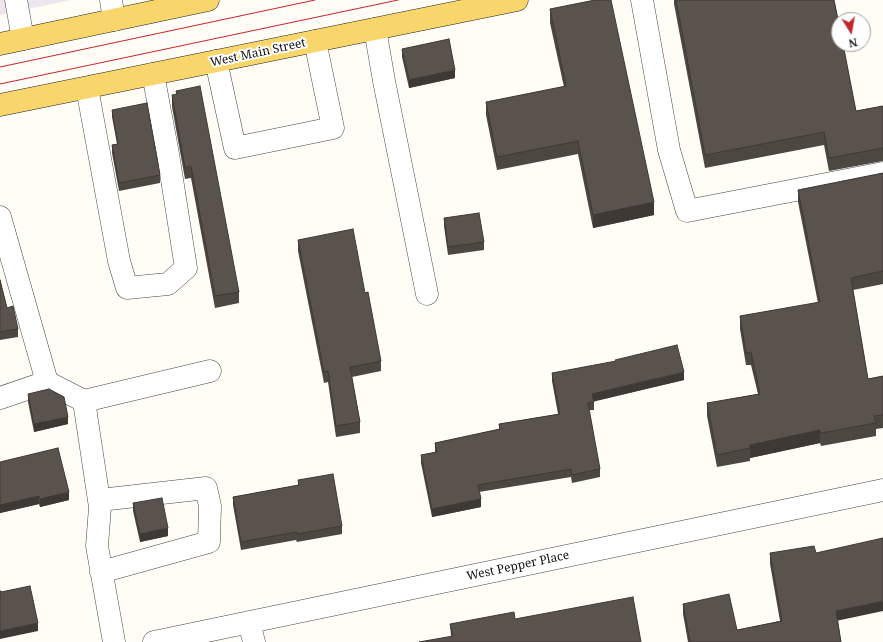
<!DOCTYPE html>
<style>
body{margin:0}
#map{position:relative;width:883px;height:642px;overflow:hidden;background:#fffdf5;font-family:"Noto Serif",serif}
canvas{display:block}
.north{position:absolute;left:831px;top:12px;width:40px;height:40px;box-sizing:border-box;background:#fff;border:1px solid #a0a0a0;border-radius:50%;rotate:169deg;font-size:11px;font-weight:700;line-height:16px;text-align:center;color:#111}
.north::after{content:'';display:block;margin:auto;width:14px;height:18px;background:#c4262e;clip-path:polygon(50% 0,100% 100%,50% 72%,0 100%)}
</style>
<div id="map">
<canvas width="883" height="642"></canvas>
<div class="north">N</div>
</div>
<script>
const ctx = document.querySelector('canvas').getContext('2d');
ctx.lineJoin = 'round';
function fillPath(path, color) {
  ctx.fillStyle = color;
  ctx.fill(path, 'evenodd');
}
function shape(rows) {
  const path = new Path2D();
  for (const r of rows) {
    path.moveTo(r[0], r[1]);
    for (let i = 2; i < r.length; i += 2) path.lineTo(r[i], r[i + 1]);
  }
  return path;
}
function stroke(path, color, width, dash) {
  ctx.strokeStyle = color;
  ctx.lineWidth = width;
  ctx.lineCap = dash ? 'butt' : 'round';
  ctx.setLineDash(dash || []);
  ctx.stroke(path);
}
function drawText(font, color, halo, rows, align = 'center') {
  ctx.font = font + ' "Noto Serif",serif';
  ctx.lineWidth = 4;
  ctx.setLineDash([]);
  ctx.textBaseline = 'middle';
  ctx.strokeStyle = halo;
  ctx.fillStyle = color;
  for (const [text, x, y, turn = 0] of rows) {
    ctx.save();
    ctx.translate(x, y);
    ctx.rotate((+turn || 0) * Math.PI / 180);
    ctx.textAlign = isNaN(turn) ? turn : align;
    if (halo) ctx.strokeText(text, 0, 0);
    ctx.fillText(text, 0, 0);
    ctx.restore();
  }
}
const industrial = shape([
 [0,0,71,0,0,15]
]);
const minor = shape([
 [16,0,23,39],
 [111,0,114,20],
 [642,0,669,150,687,211,883,173],
 [375,29,384,81,427,294],
 [216,61,235,148,333,128,315,41],
 [87,88,119,261,127,288,168,284,186,268,168,154,153,74],
 [0,217,47,382,0,398],
 [47,382,84,401,100,507,97,546,114,642],
 [84,401,210,371],
 [100,500,206,488,210,506,209,542,101,572],
 [249,622,254,642],
 [154,642,883,490]
]);
const major = shape([
 [0,44,208,0],
 [0,105,517,0]
]);
const tram = shape([
 [0,67,315,0],
 [0,84,398,0]
]);
const wall = shape([
 [674,0,834,0,856,111,883,106,883,161,829,171,824,145,705,168,674,4],
 [550,9,654,215,593,228,578,154,497,170,486,115,486,102,564,87,550,23],
 [402,49,455,78,409,88,402,57],
 [176,91,239,292,239,303,215,308,191,178,185,179,172,107,172,95,176,95],
 [112,110,160,175,160,183,119,191,112,153,112,145,117,144,112,117],
 [883,173,883,284,853,290,868,379,883,376,883,428,876,429,876,436,821,446,820,443,750,458,750,461,717,467,707,416,707,403,758,394,751,365,746,365,740,329,740,316,818,303,798,202,798,190],
 [444,218,484,242,484,250,448,255,444,226],
 [298,240,381,361,381,371,352,377,360,422,360,433,336,437,328,382,324,383,298,251],
 [0,280,7,308,18,329,18,337,0,340],
 [552,373,684,380,594,401,594,410,589,410,600,469,600,477,572,483,571,477,479,492,481,507,432,517,421,463,421,455,435,452,435,443,499,429,499,424,558,414,552,381],
 [28,394,68,424,34,432,28,402],
 [0,462,69,500,40,507,39,504,0,513],
 [298,480,342,526,342,534,297,542,296,540,241,550,233,505,233,497,298,485],
 [133,503,168,536,140,542,133,511],
 [770,553,816,553,838,621,841,642,688,642,683,614,683,604,737,630,780,621,770,564],
 [515,619,451,636,450,624]
]);
const shadedWall = shape([
 [455,70,455,78,409,88,409,80],
 [654,202,654,215,593,228,593,215],
 [684,372,684,380,592,402,592,394],
 [68,417,68,424,34,432,34,424],
 [820,430,820,443,750,458,750,445],
 [69,492,69,500,40,507,40,499],
 [39,496,39,504,0,513,0,505],
 [481,499,481,507,432,517,432,509],
 [168,528,168,536,140,542,140,534],
 [883,601,883,611,836,621,836,611],
 [38,623,38,631,0,639,0,631]
]);
const building = shape([
 [595,0,611,0,654,202,593,215,578,141,497,157,486,102,566,86,550,9,595,0],
 [676,0,834,0,839,24,839,44,843,44,856,111,883,106,883,148,829,158,824,132,705,155,676,0],
 [449,39,455,70,409,80,402,49,449,39],
 [200,86,239,292,215,296,191,166,185,168,172,95,177,94,176,91,200,86],
 [147,103,160,175,119,183,112,145,118,144,112,110,147,103],
 [883,173,883,271,851,278,868,379,883,376,883,415,874,416,876,423,821,433,820,430,750,445,750,448,717,455,707,403,760,394,751,352,746,353,740,316,820,302,798,190,883,173],
 [479,213,484,242,448,247,444,218,479,213],
 [353,229,365,293,368,292,381,361,350,367,360,422,336,426,328,371,324,372,298,240,353,229],
 [0,280,7,308,13,306,18,329,0,332,0,280],
 [677,345,684,372,592,394,594,402,588,403,600,469,572,475,571,469,478,485,481,499,432,509,421,455,437,452,435,443,500,429,499,424,560,414,552,373,616,361,615,360,677,345],
 [49,389,64,397,68,417,34,424,28,394,49,389],
 [58,448,69,492,40,499,39,496,0,505,0,462,58,448],
 [333,474,342,526,297,534,296,532,241,542,233,497,299,485,298,480,333,474],
 [162,498,168,528,140,534,133,503,162,498],
 [883,538,883,601,836,611,841,642,690,642,683,604,729,594,737,630,782,621,770,553,814,546,816,553,883,538],
 [30,586,38,623,0,631,0,591,1,591,1,592,30,586],
 [633,597,641,642,419,642,453,636,450,624,514,612,515,619,633,597]
]);
const streetNames = [
 ["West Main Street",258,53,-12],
 ["West Pepper Place",518,566,-12]
];
fillPath(industrial, '#eee6ef');
stroke(minor, '#444', 23);
stroke(major, '#222', 23);
stroke(minor, '#fff', 22);
stroke(major, '#f9d66b', 22);
stroke(tram, '#c4262e', 1);
fillPath(wall, '#4d4742');
fillPath(shadedWall, '#3f3936');
fillPath(building, '#5a524d');
stroke(building, '#3f3936', 1);
drawText('12px', '#111', '#fff', streetNames);
</script>
